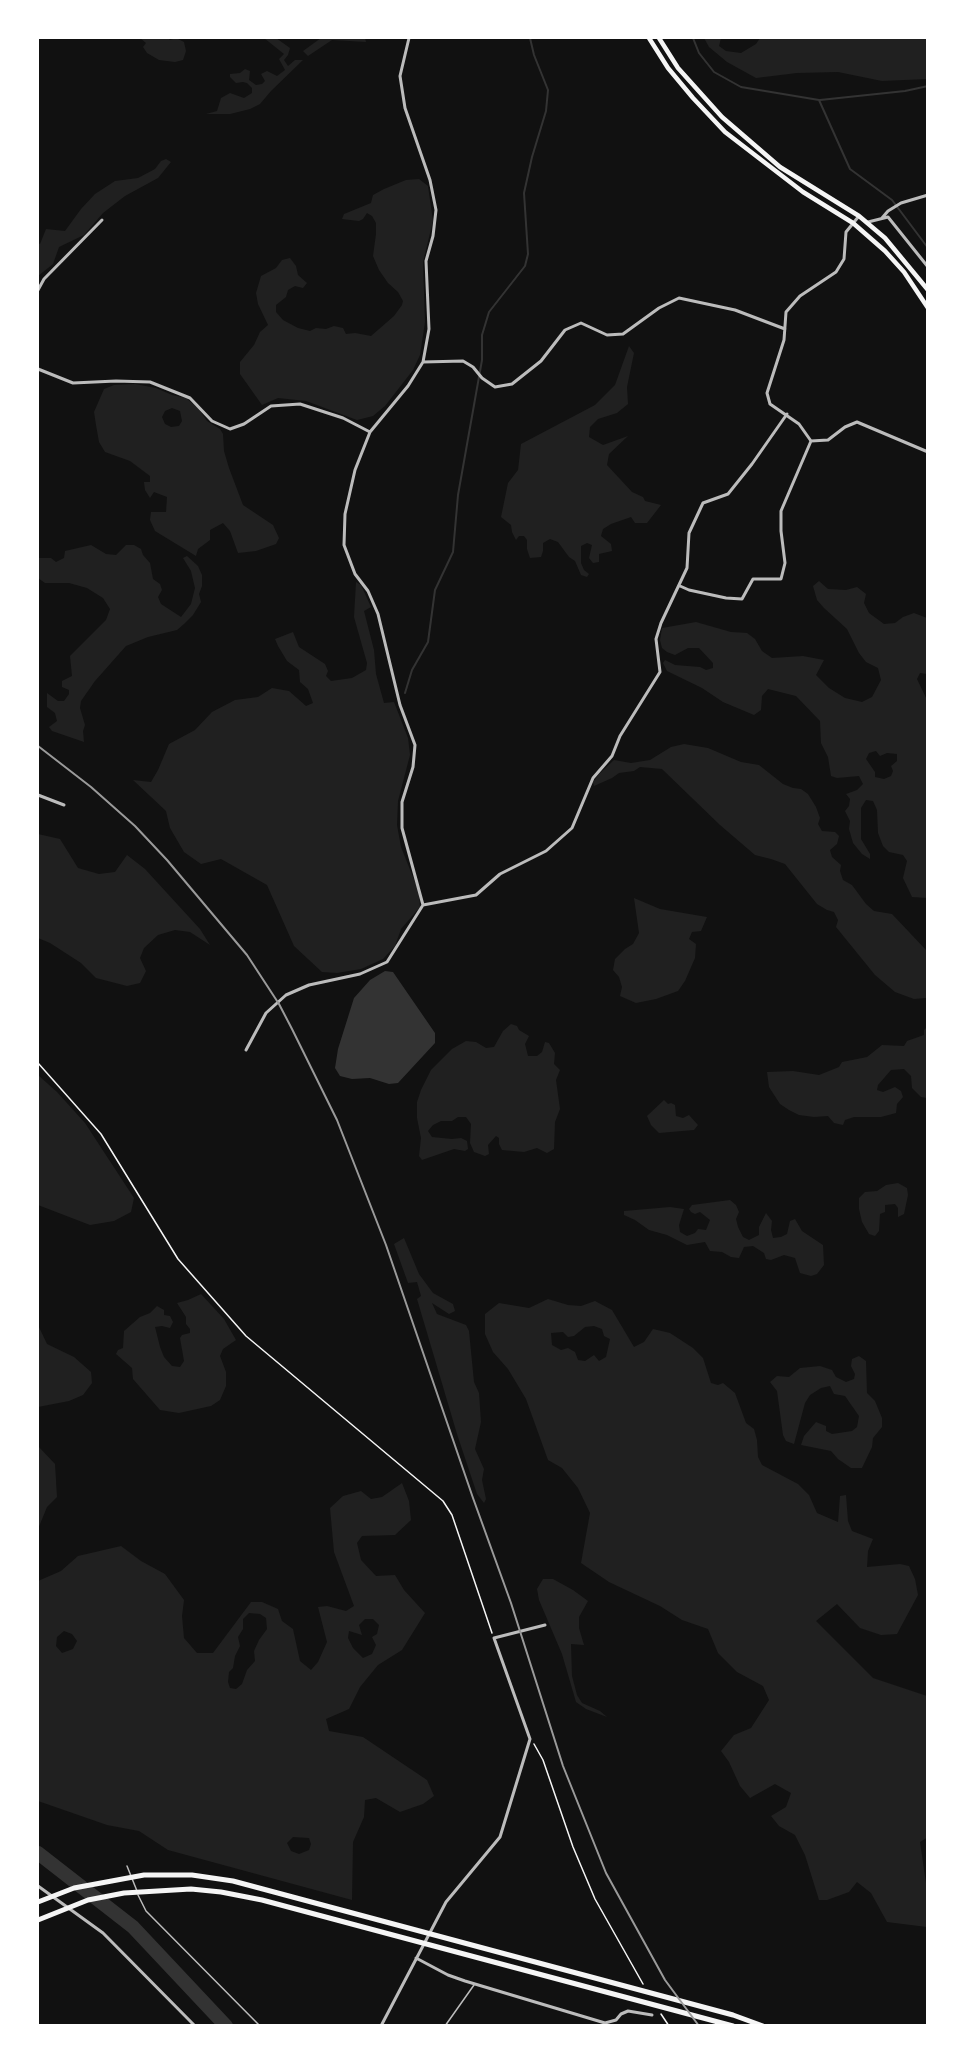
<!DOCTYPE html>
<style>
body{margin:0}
#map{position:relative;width:965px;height:2063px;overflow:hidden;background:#111;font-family:Manrope,sans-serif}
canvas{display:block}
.frame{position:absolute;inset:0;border:39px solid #fff;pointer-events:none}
</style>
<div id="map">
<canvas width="965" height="2063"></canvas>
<div class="frame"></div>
</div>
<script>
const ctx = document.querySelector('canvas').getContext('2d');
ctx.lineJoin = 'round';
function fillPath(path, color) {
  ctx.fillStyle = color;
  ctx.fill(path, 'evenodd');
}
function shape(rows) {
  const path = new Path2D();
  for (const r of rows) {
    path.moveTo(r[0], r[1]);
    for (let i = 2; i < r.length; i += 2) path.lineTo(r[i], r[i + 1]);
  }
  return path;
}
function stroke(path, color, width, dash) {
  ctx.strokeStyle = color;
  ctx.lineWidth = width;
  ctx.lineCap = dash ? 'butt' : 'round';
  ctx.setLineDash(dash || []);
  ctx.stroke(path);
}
const green = shape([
 [140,38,168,38,170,40,176,38,184,42,186,51,183,60,175,62,159,60,147,53,143,47,146,43],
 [264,38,276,38,290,48,288,55,284,60,288,66,295,60,303,60,271,91,260,104,250,109,230,114,206,114,217,111,221,98,230,93,244,98,252,93,252,88,247,83,243,82,236,83,230,77,230,74,240,73,245,69,250,71,249,80,256,85,262,84,265,81,261,74,267,71,277,76,285,70,279,59,284,54],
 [321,38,365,38,366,42,332,40,308,56,303,51],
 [704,38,728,38,721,38,719,46,726,51,741,53,756,44,760,38,927,38,927,79,882,81,838,72,797,73,756,78,727,62,709,47],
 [166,159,171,162,158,178,125,196,103,213,84,235,59,247,53,264,38,276,38,243,40,244,46,229,65,231,81,209,95,194,115,181,138,178,155,169,161,161],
 [419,179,428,186,433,221,423,262,425,322,420,355,413,370,385,406,373,416,357,420,306,401,278,398,262,405,240,374,240,362,254,345,260,332,268,325,258,304,256,293,261,276,276,268,282,260,290,258,296,266,298,275,307,283,303,288,295,286,288,290,286,297,276,305,276,312,283,320,298,328,310,331,316,328,326,329,334,326,343,328,346,334,355,333,371,336,394,316,402,305,403,301,398,292,388,283,379,270,373,256,376,234,376,223,372,216,367,213,363,219,359,221,342,219,344,214,371,203,373,195,384,189,406,180],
 [629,346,634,353,627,387,628,404,617,413,598,419,590,427,589,437,603,445,628,436,609,454,607,465,632,492,643,497,645,501,661,505,647,523,635,523,631,517,611,524,603,529,601,536,611,544,612,551,599,554,599,562,593,563,589,558,592,545,587,543,581,546,581,563,584,570,589,574,587,577,581,575,575,561,569,557,558,542,550,539,543,543,543,551,541,557,530,558,527,549,527,540,524,536,519,536,516,540,512,532,511,525,501,517,508,483,518,470,521,444,595,405,615,385],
 [135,384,156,388,172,395,186,398,198,408,207,421,220,429,223,434,224,451,229,468,243,505,273,525,279,538,276,544,256,551,238,553,230,531,223,523,210,530,210,540,198,549,196,556,155,531,150,520,151,512,166,512,167,497,154,492,150,498,145,490,144,482,150,482,150,476,130,461,105,452,99,442,96,425,94,412,104,389,114,385],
 [172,408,180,411,182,421,179,426,171,427,165,424,162,417,165,411],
 [91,545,106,554,116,555,126,545,134,545,141,549,143,555,150,563,153,579,160,584,162,590,158,597,161,604,181,617,191,604,195,588,191,571,183,558,187,556,198,566,202,575,202,586,199,594,201,602,193,615,184,624,177,630,148,637,126,646,95,681,81,701,80,708,85,725,83,731,84,742,52,731,49,727,57,721,55,713,47,707,47,693,58,701,64,701,69,694,69,690,62,687,62,681,72,676,70,656,106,620,110,609,103,598,87,588,69,583,45,583,38,578,38,558,51,558,56,562,64,558,65,551],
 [819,581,828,589,846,590,857,587,866,594,864,603,869,613,884,624,895,623,903,617,914,613,927,618,927,674,920,673,917,679,928,702,927,898,912,897,903,878,907,861,903,855,889,852,883,846,878,833,877,810,873,801,866,800,861,808,861,839,870,854,870,859,862,854,853,843,849,829,850,821,845,811,849,806,850,799,846,794,857,790,863,784,859,776,837,778,831,776,828,757,821,743,820,721,796,696,768,689,762,696,761,710,754,715,723,702,702,688,667,671,663,663,665,660,675,665,700,667,706,670,713,668,713,663,699,648,688,648,675,655,667,652,662,648,660,640,662,628,696,622,731,632,747,633,755,639,762,651,772,658,803,656,824,660,816,675,829,688,845,698,862,702,872,697,881,680,878,668,866,662,859,653,847,629,824,608,817,600,813,586],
 [876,751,880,756,887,753,897,754,897,761,891,766,893,771,891,776,884,779,875,777,875,772,866,759,869,753],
 [356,582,361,585,371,607,364,611,374,650,376,674,384,703,394,702,408,738,410,755,398,801,397,825,401,847,419,892,420,907,401,929,395,946,383,959,361,969,337,973,322,972,294,946,267,885,221,859,201,864,184,852,170,828,166,811,133,780,151,782,158,770,169,744,195,730,212,712,235,700,258,697,272,688,289,691,306,706,313,703,308,689,300,682,299,670,287,661,278,646,275,639,293,632,299,647,325,664,328,671,326,676,331,681,352,678,366,670,367,663,354,617],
 [684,744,708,748,741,762,759,765,783,784,793,788,801,789,808,794,816,807,820,818,818,824,822,831,835,832,839,836,837,844,830,850,832,857,841,865,840,871,843,880,852,885,866,904,874,911,892,914,927,951,927,1000,926,998,914,999,895,992,875,975,836,927,838,920,834,912,827,910,817,904,785,864,771,859,755,855,720,825,662,769,640,767,634,771,619,773,612,778,594,786,593,782,599,774,614,760,631,763,650,760,671,747],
 [38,834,60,839,78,868,99,874,115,872,127,855,145,869,200,929,210,945,190,932,175,930,158,935,144,948,140,958,146,971,140,983,127,986,96,978,81,963,50,943,38,938],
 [634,898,660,909,707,917,701,931,692,932,689,939,696,944,695,958,685,981,678,991,656,999,636,1003,620,996,622,987,619,977,613,970,615,959,625,949,633,944,639,933],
 [511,1024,517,1026,519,1030,529,1036,525,1044,528,1056,537,1056,542,1052,545,1042,549,1043,555,1053,554,1064,560,1070,556,1080,560,1109,555,1122,554,1149,547,1153,537,1148,524,1152,502,1150,499,1144,499,1138,496,1136,488,1145,489,1154,485,1156,474,1152,470,1143,471,1124,466,1117,458,1117,452,1121,441,1121,433,1125,428,1131,432,1137,452,1139,461,1138,467,1141,468,1149,465,1151,454,1149,422,1160,419,1156,421,1138,417,1118,417,1102,421,1090,431,1070,452,1049,466,1041,476,1042,486,1048,494,1047,503,1031],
 [927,1027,927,1098,921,1097,912,1088,911,1076,904,1069,891,1070,878,1085,877,1090,883,1092,895,1087,901,1091,903,1097,897,1104,896,1113,881,1117,854,1117,845,1120,843,1125,834,1123,828,1116,814,1117,799,1115,789,1110,780,1104,769,1087,767,1072,793,1071,819,1075,839,1067,842,1062,867,1057,882,1045,904,1046,907,1041,924,1035,924,1030],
 [38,1075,57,1092,85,1123,134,1198,131,1212,114,1221,90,1225,38,1205],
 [664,1100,668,1104,671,1103,675,1105,676,1116,683,1118,689,1115,698,1125,694,1130,659,1133,651,1125,647,1116],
 [898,1183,907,1188,908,1195,904,1214,898,1217,898,1208,895,1204,885,1205,885,1212,880,1214,879,1231,875,1236,869,1234,862,1222,859,1209,859,1198,865,1192,877,1191,886,1185],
 [730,1200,736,1205,739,1212,736,1219,738,1227,743,1237,749,1240,759,1235,759,1227,766,1213,772,1221,771,1230,773,1238,781,1237,787,1234,790,1221,795,1219,802,1231,823,1245,824,1265,817,1274,811,1276,800,1273,795,1258,784,1255,771,1260,766,1259,764,1253,753,1246,744,1247,739,1258,731,1257,722,1252,710,1251,705,1242,687,1245,667,1235,649,1230,635,1220,624,1215,624,1211,670,1207,684,1209,679,1225,680,1232,687,1236,695,1233,698,1229,706,1230,710,1220,700,1212,695,1214,691,1212,689,1209,692,1205],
 [404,1238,419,1274,433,1293,453,1304,455,1311,449,1314,432,1303,437,1314,466,1325,469,1331,474,1382,479,1393,481,1422,475,1449,484,1469,482,1480,486,1499,484,1503,477,1494,457,1434,417,1299,421,1296,417,1282,408,1283,394,1244],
 [201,1294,224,1319,236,1340,223,1349,220,1356,226,1372,226,1386,220,1400,211,1406,179,1413,160,1410,133,1379,132,1368,116,1354,118,1350,123,1348,124,1331,140,1317,150,1313,157,1306,164,1310,164,1315,170,1316,173,1322,170,1328,162,1326,155,1327,160,1347,164,1357,172,1366,180,1367,184,1361,180,1338,182,1335,190,1333,190,1329,186,1324,186,1317,177,1303,188,1300],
 [548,1299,568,1305,581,1306,595,1301,612,1310,634,1347,644,1342,653,1329,670,1333,693,1348,703,1358,711,1383,718,1385,723,1383,735,1393,746,1423,754,1429,757,1440,758,1457,762,1465,798,1484,809,1495,817,1513,838,1522,840,1496,846,1495,848,1521,852,1531,873,1539,868,1551,867,1567,900,1564,909,1566,915,1579,918,1595,897,1634,881,1635,860,1628,837,1604,816,1621,873,1678,927,1696,928,1837,920,1842,927,1890,927,1927,887,1922,871,1893,857,1882,849,1892,827,1900,819,1900,805,1855,795,1835,779,1826,771,1816,786,1807,791,1793,775,1784,750,1798,740,1786,729,1762,721,1751,734,1735,751,1728,769,1700,763,1686,737,1672,718,1653,708,1629,682,1620,660,1606,609,1582,581,1563,590,1513,578,1488,562,1468,548,1460,526,1399,508,1369,493,1352,485,1334,485,1314,499,1303,529,1308],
 [594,1326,602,1329,604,1336,610,1339,606,1357,599,1361,594,1355,585,1361,578,1360,575,1352,568,1348,561,1350,552,1345,551,1333,563,1332,568,1337,574,1336,585,1327],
 [38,1325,47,1344,74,1357,91,1372,92,1383,83,1395,69,1401,38,1407],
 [859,1356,866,1361,867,1393,875,1401,882,1418,882,1427,873,1438,872,1447,862,1468,851,1468,838,1459,831,1451,801,1445,804,1436,816,1422,826,1426,826,1431,832,1434,852,1431,857,1427,859,1416,845,1396,834,1394,830,1386,821,1388,810,1395,805,1403,794,1444,786,1441,783,1435,777,1391,770,1382,777,1376,789,1377,800,1368,820,1366,832,1370,836,1377,846,1382,854,1379,855,1374,851,1366,852,1359],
 [38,1446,55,1464,57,1497,47,1507,38,1529],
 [402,1483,409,1501,411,1520,395,1535,362,1536,357,1543,361,1560,376,1576,395,1575,404,1590,425,1613,402,1650,378,1665,360,1687,349,1709,326,1719,329,1731,363,1737,427,1780,434,1796,423,1804,400,1812,376,1798,365,1800,364,1817,353,1842,352,1900,168,1850,139,1831,107,1825,38,1801,38,1581,61,1571,78,1556,121,1546,141,1561,165,1574,184,1600,182,1616,184,1638,197,1653,213,1653,251,1602,262,1602,278,1609,282,1621,293,1629,300,1661,311,1670,318,1662,327,1642,318,1607,327,1606,346,1611,354,1606,334,1552,330,1508,343,1496,361,1491,371,1499,382,1497],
 [249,1613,260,1614,266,1618,267,1629,259,1640,254,1651,255,1661,247,1670,242,1684,236,1689,230,1688,228,1682,229,1672,233,1668,235,1656,240,1646,238,1637,243,1629,243,1619],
 [365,1619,373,1619,379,1625,377,1634,372,1637,376,1645,372,1654,363,1658,353,1648,348,1638,349,1631,362,1635,359,1625],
 [64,1631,72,1634,77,1641,73,1649,62,1653,56,1646,57,1637],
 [293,1837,309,1838,311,1844,309,1850,299,1854,291,1851,287,1843],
 [543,1579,553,1579,573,1590,588,1601,579,1617,579,1628,584,1645,571,1644,572,1676,577,1695,582,1703,600,1711,607,1717,586,1709,576,1702,562,1654,539,1600,537,1589]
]);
const water = shape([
 [385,971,393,972,435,1033,435,1043,398,1083,389,1084,370,1078,352,1079,340,1076,335,1068,338,1049,354,998,370,980]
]);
const stream = shape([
 [693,38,699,53,714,72,741,87,819,100,850,169,892,200,928,248],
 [820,100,905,91,928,86],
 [405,693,412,670,428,642,435,590,453,552,458,495,482,360,482,335,489,312,525,266,528,254,524,193,532,157,546,111,548,90,534,55,530,38]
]);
const river = shape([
 [38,1853,133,1927,226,2026]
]);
const path = shape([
 [38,1063,101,1134,178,1259,246,1336,443,1501,452,1515,492,1633],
 [534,1744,543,1760,573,1847,595,1899,643,1984],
 [661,2014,669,2026]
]);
const service = shape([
 [127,1866,137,1891],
 [138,1895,146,1911,260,2026],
 [445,2026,474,1985]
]);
const minor = shape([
 [409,38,400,76,405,108,430,180,436,210,433,236,426,261,429,329,423,362,408,386,370,432,355,470,345,514,344,545,355,574,368,591,378,614,400,705,415,745,413,767,402,802,402,828,423,905],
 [859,216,846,232,844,259,836,272,800,296,786,312,784,340,767,393,770,404,799,424,811,441,828,440,845,427,857,422,928,452],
 [882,218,888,211,901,203,928,195],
 [868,222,888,217,928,267],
 [38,290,44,279,102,220],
 [423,362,463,361,473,367,482,378,495,387,512,384,541,361,565,330,581,323,607,335,623,334,659,308,679,298,735,310,785,329],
 [38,369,73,383,116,381,150,382,190,398,212,421,230,429,244,424,271,406,300,404,343,418,370,432],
 [680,586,689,590,726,598,742,599,753,579,781,579,785,563,781,531,781,511,811,441],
 [38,795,64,805],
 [246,1050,266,1013,286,995,309,985,360,974,387,962,423,905,476,895,500,874,546,851,572,828,593,778,612,756,620,736,660,672,656,639,661,623,687,568,689,533,703,503,728,494,752,464,787,414],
 [38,1886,103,1933,195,2026],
 [416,1958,448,1975,465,1981,605,2023,616,2020,621,2014,628,2011,652,2015],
 [381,2026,446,1902,500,1837,530,1739,494,1638,545,1625]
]);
const secondary = shape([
 [649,38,668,68,693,98,725,132,803,192,853,223,885,251,904,272,928,308],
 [659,38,678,68,722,117,780,167,859,216,885,238,928,290]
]);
const trunk = shape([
 [38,1902,74,1888,144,1875,192,1875,233,1881,733,2015,763,2026],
 [38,1920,88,1900,124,1893,191,1889,221,1892,262,1900,733,2026]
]);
const rail = shape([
 [38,746,91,787,135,826,167,860,247,955,279,1004,292,1029,337,1120,386,1245,473,1498,511,1603,563,1766,606,1873,665,1980,699,2026]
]);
fillPath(green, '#202020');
fillPath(water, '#333');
stroke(stream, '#333', 2);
stroke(river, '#333', 14);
stroke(path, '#f5f5f5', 1.5);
stroke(service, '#bcbcbc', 1.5);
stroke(minor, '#bcbcbc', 3);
stroke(secondary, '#f5f5f5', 4.5);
stroke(trunk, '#f5f5f5', 5);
stroke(rail, '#9a9a9a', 2);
</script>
